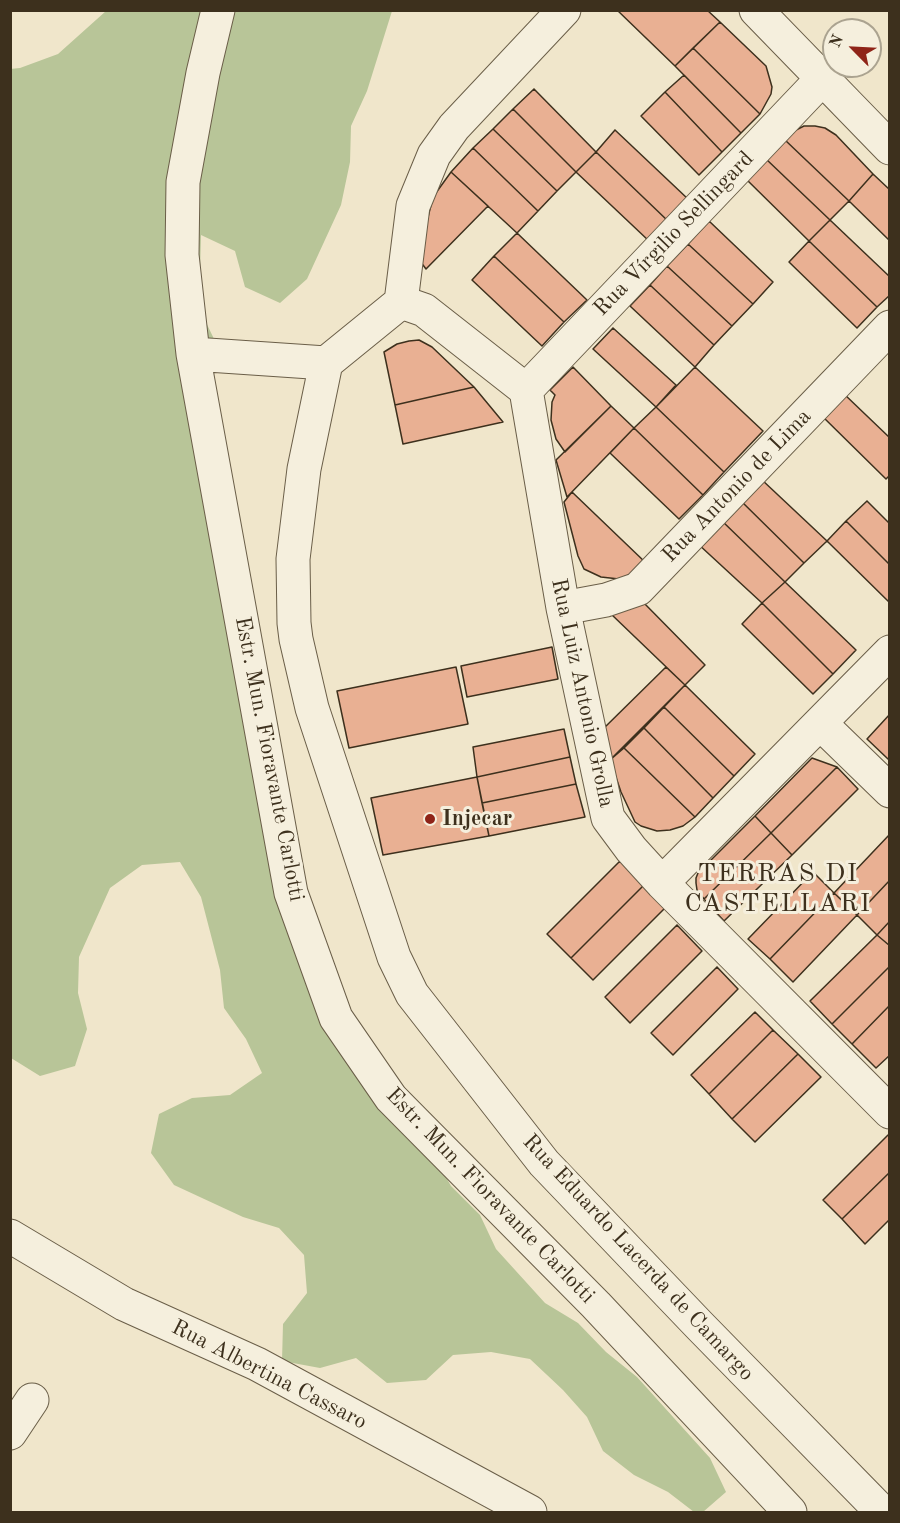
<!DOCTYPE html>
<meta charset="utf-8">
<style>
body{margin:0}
#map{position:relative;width:900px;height:1523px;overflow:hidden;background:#f0e6cb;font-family:"Old Standard TT",serif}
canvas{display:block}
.frame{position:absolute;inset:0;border:12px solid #3d301d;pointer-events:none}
.north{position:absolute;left:822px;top:18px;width:60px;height:60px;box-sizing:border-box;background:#f5efdd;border:2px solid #aba390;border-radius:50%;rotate:294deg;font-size:16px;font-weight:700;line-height:24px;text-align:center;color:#3d301d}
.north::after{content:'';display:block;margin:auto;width:21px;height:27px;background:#8f2418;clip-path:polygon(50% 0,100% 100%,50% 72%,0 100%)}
</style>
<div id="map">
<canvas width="900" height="1523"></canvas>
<div class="frame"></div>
<div class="north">N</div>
</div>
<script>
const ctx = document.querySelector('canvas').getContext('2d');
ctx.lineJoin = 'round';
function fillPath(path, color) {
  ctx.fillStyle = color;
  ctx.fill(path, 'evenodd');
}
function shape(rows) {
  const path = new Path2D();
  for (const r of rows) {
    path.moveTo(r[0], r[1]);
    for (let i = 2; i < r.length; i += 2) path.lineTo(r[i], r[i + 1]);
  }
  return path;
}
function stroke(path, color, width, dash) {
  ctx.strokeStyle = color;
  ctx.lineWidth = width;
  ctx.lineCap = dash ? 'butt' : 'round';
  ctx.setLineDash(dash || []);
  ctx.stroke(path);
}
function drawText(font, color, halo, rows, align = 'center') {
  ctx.font = font + ' "Old Standard TT",serif';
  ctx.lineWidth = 6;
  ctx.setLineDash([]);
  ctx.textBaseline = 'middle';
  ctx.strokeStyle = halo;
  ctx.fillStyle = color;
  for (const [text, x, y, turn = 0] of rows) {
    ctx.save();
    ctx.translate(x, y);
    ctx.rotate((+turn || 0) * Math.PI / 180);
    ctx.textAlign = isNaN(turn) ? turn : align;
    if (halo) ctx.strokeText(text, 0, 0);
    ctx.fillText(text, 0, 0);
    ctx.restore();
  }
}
const green = shape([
 [106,11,392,11,367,91,351,126,350,162,341,205,307,279,280,303,245,287,235,251,201,235,199,308,215,341,203,378,323,986,431,1151,451,1186,480,1215,496,1249,545,1303,578,1323,606,1352,637,1377,710,1458,726,1492,703,1512,694,1512,668,1492,634,1475,603,1451,587,1417,563,1390,530,1359,491,1352,453,1355,426,1380,387,1383,356,1358,320,1368,282,1361,283,1324,307,1293,304,1255,279,1228,243,1217,174,1185,151,1153,159,1114,192,1098,230,1095,262,1073,246,1039,224,1008,220,970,201,897,180,862,142,865,110,888,79,957,78,993,87,1029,75,1066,40,1076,11,1058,10,69,20,68,58,54]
]);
const building = shape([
 [617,10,707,10,720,22,675,66,617,10],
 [720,22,766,66,772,87,771,94,760,114,693,48,720,22],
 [693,48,760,114,741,133,675,66,693,48],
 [684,75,741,133,722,152,665,92,684,75],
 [534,89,596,152,576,172,513,109,534,89],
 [665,92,722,152,699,175,641,116,665,92],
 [513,109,576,172,557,191,493,129,513,109],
 [804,126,815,126,825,128,836,135,873,174,849,201,785,140,792,132,804,126],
 [493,129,557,191,538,211,473,148,493,129],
 [615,130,688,199,668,221,596,152,615,130],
 [785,140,849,201,830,220,766,159,785,140],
 [473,148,538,211,517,233,451,172,473,148],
 [596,152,668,221,649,241,576,172,596,152],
 [766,159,830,220,809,241,747,180,766,159],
 [451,172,488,206,426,269,420,261,419,253,433,197,451,172],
 [873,174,890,190,890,241,849,201,873,174],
 [830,220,890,277,890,295,877,307,809,241,830,220],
 [709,221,773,282,753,304,688,244,709,221],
 [517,233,587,300,564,322,494,256,517,233],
 [809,241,877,307,857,328,789,262,809,241],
 [688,244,753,304,732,326,667,266,688,244],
 [494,256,564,322,542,346,472,280,494,256],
 [667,266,732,326,714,345,650,285,667,266],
 [650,285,714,345,695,367,630,306,650,285],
 [613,328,676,385,656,407,593,349,613,328],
 [419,340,432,347,474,387,395,405,384,352,397,344,409,341,419,340],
 [573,367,611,406,565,452,556,439,551,420,552,402,555,395,550,390,573,367],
 [695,367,763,431,724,472,656,407,695,367],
 [474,387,503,422,403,444,395,405,474,387],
 [843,393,890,438,890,475,886,479,821,415,843,393],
 [611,406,634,428,567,497,556,460,611,406],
 [656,407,724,472,703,495,634,428,656,407],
 [634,428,703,495,679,519,610,453,634,428],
 [761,479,827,541,804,563,741,501,761,479],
 [572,492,646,563,631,574,619,579,601,577,584,569,578,556,564,502,572,492],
 [741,501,804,563,785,582,721,520,741,501],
 [867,501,890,524,890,565,846,521,867,501],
 [721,520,785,582,762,603,697,543,721,520],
 [846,521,890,565,890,603,827,541,846,521],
 [785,582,856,650,833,674,762,603,785,582],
 [642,601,705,665,685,685,611,614,642,601],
 [762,603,833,674,813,694,742,624,762,603],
 [552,647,558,679,467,697,461,666,552,647],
 [456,667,468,724,349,748,337,691,456,667],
 [666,667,685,685,610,760,602,730,666,667],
 [685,685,755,754,734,776,664,707,685,685],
 [664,707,734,776,713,798,644,728,664,707],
 [890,714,890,758,888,759,867,739,890,714],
 [644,728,713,798,695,817,624,748,644,728],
 [564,729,570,757,477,777,473,747,564,729],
 [624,748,695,817,683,826,670,830,657,831,641,826,635,822,621,792,610,760,624,748],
 [570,757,576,784,482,803,477,777,570,757],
 [812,758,837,767,771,833,755,816,812,758],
 [837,767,858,789,792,855,771,833,837,767],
 [477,777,489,836,383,855,371,798,477,777],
 [576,784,585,817,489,836,482,803,576,784],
 [755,816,771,833,704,899,697,890,696,883,696,878,698,873,755,816],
 [771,833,792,855,724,921,704,899,771,833],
 [890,834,890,880,857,915,834,893,890,834],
 [620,861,644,885,571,958,547,934,620,861],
 [813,872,834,893,770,959,748,939,813,872],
 [890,880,890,921,877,935,857,915,890,880],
 [644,885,666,907,593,980,571,958,644,885],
 [834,893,857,915,793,982,770,959,834,893],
 [890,921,890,946,877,935,890,921],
 [677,925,702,951,630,1023,605,997,677,925],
 [877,935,890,946,890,966,832,1024,810,1001,877,935],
 [890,966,890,1005,852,1044,832,1024,890,966],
 [717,967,738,989,673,1055,651,1033,717,967],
 [890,1005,890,1055,876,1068,852,1044,890,1005],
 [755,1012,773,1030,709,1094,691,1075,755,1012],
 [773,1030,798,1054,732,1119,709,1094,773,1030],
 [798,1054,821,1077,755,1142,732,1119,798,1054],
 [888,1135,890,1136,890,1172,842,1219,823,1200,888,1135],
 [890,1172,890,1219,865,1244,842,1219,890,1172]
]);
const minor = shape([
 [218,10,203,73,183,182,182,255,193,354,291,893,336,1018,391,1098,596,1305,790,1512],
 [756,10,890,148],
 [401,302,424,310,526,390,563,608,608,818,631,849,662,883,890,1112],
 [193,354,326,363,401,302,413,206,434,155,454,127,564,10],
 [326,363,304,469,293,559,294,623,296,639,312,708,394,957,412,994,544,1163,699,1325,882,1512],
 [526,390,822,79],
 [563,608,606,600,638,589,890,327],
 [820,723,890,791],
 [662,883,890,652],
 [10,1236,124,1304,257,1364,530,1512],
 [10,1433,32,1400]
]);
const markers = [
 [430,819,6,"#8f2418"]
];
const streetNames = [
 ["Rua Vírgilio Sellingard",674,234,-46],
 ["Rua Antonio de Lima",737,486,-46],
 ["Rua Luiz Antonio Grolla",582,693,78],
 ["Estr. Mun. Fioravante Carlotti",269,759,79],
 ["Estr. Mun. Fioravante Carlotti",490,1196,46],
 ["Rua Eduardo Lacerda de Camargo",638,1258,47],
 ["Rua Albertina Cassaro",269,1375,27]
];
const poiNames = [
 ["Injecar",442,819]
];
const quarterNames = [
 ["TERRAS DI",778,874],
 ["CASTELLARI",778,904]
];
fillPath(green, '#b8c598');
fillPath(building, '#e9b093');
stroke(building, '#3d301d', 1.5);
stroke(minor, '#6a5e48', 35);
stroke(minor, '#f5efdd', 33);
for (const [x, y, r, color] of markers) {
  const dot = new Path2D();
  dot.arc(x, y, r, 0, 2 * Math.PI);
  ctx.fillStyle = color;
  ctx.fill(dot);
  stroke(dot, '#f5efdd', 2);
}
drawText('22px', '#3d301d', '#f5efdd', streetNames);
drawText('bold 22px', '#3d301d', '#f5efdd', poiNames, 'left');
ctx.letterSpacing = '1.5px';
drawText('26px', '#3d301d', '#f5efdd', quarterNames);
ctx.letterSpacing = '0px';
</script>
